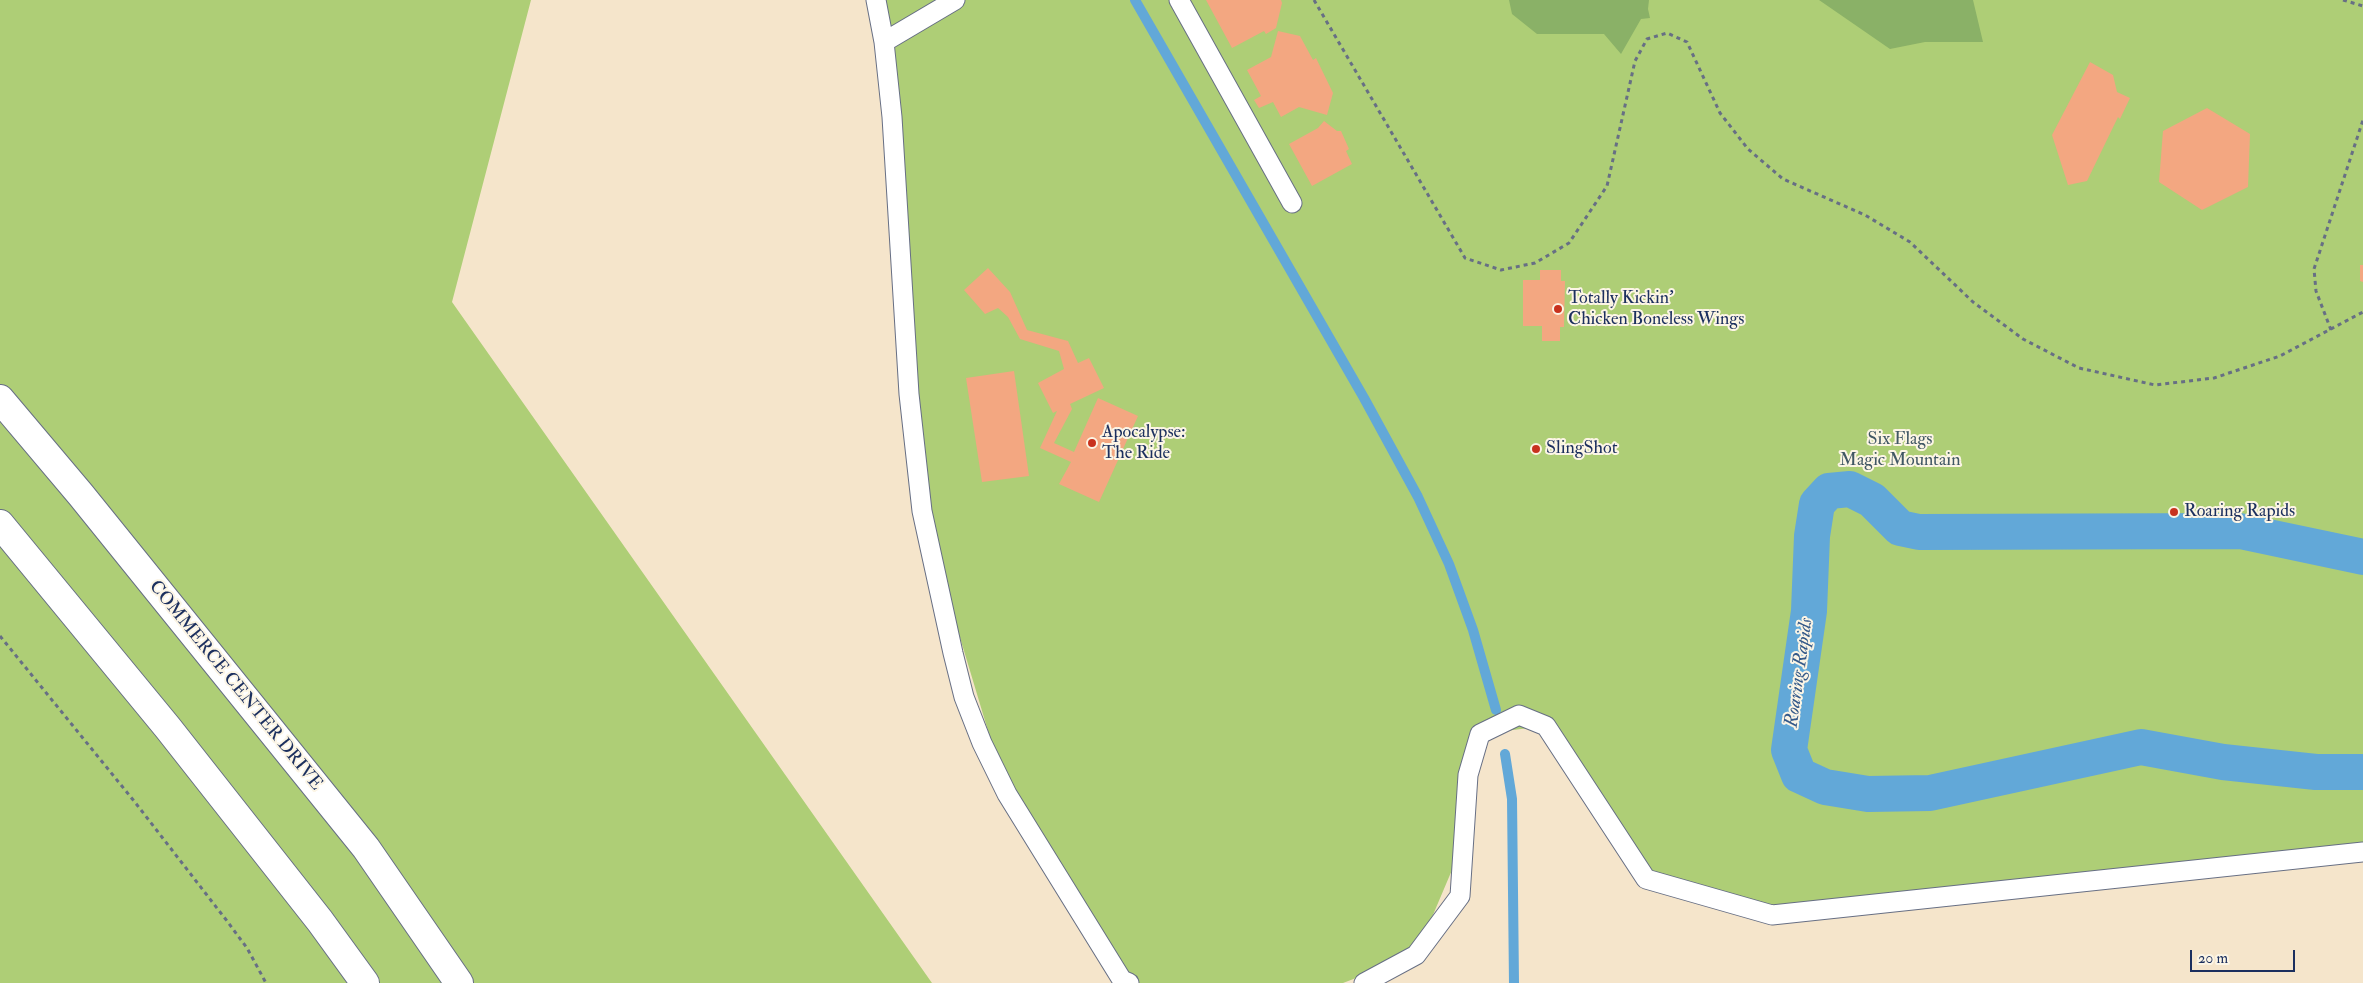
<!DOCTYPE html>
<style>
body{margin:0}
#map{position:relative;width:2363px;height:983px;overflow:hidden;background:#f5e5cb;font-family:"IM FELL Double Pica",serif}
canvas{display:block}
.scale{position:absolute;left:2190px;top:950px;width:105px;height:22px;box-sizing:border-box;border:2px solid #1b2f5e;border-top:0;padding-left:6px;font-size:15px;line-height:18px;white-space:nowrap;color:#1b2f5e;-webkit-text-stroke:4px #fcf5e5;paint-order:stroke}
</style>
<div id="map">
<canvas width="2363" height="983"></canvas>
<div class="scale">20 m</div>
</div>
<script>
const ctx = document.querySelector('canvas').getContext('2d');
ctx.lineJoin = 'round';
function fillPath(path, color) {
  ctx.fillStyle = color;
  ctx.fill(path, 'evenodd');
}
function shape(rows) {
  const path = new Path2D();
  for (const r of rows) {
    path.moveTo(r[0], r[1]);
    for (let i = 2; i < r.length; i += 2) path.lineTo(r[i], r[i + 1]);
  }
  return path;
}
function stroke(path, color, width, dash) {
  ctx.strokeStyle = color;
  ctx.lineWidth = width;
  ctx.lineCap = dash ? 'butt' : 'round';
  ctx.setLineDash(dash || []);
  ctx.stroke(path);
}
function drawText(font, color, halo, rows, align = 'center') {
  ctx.font = font + ' "IM FELL Double Pica",serif';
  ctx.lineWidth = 4;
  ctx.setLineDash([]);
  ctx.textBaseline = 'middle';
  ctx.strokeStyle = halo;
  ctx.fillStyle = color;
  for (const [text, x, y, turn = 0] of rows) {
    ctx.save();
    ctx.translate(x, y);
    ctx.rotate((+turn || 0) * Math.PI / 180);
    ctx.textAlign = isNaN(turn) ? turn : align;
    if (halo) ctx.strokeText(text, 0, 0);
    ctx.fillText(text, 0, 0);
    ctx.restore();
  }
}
const green = shape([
 [0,0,531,0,452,302,932,983,0,983],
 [876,0,2363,0,2363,856,1772,915,1646,879,1546,726,1480,734,1463,844,1416,955,1343,983,1129,983,1007,794,922,511]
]);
const forest = shape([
 [1509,0,1649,0,1648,9,1650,18,1641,19,1621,54,1604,34,1537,34,1512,14],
 [1819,0,1973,0,1983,42,1925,42,1890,49]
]);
const stream = shape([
 [1135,0,1364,398,1418,497,1449,564,1473,630,1496,710],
 [1505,754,1512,799,1514,983]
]);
const canal = shape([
 [2363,557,2240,531,1919,532,1900,528,1872,500,1850,489,1829,491,1817,504,1812,536,1809,611,1789,750,1799,775,1825,787,1868,794,1930,793,2141,747,2223,762,2316,772,2363,772]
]);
const building = shape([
 [1206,0,1281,0,1282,3,1276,28,1266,34,1264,31,1232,48],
 [1278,31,1300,36,1313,60,1316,58,1333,93,1327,115,1299,107,1281,117,1273,102,1259,108,1254,100,1261,96,1247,70,1271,57],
 [2090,62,2113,75,2117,92,2130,98,2120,119,2118,117,2087,181,2068,185,2052,135],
 [2207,108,2250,134,2248,187,2202,210,2159,182,2163,131],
 [1324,121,1337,131,1341,131,1349,149,1346,151,1352,164,1312,186,1289,144,1318,128],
 [2360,265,2363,265,2363,282,2360,281],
 [988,268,1010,292,1027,330,1068,341,1078,363,1089,358,1104,388,1070,404,1072,409,1054,443,1074,452,1098,398,1138,416,1099,502,1059,484,1071,462,1040,448,1057,411,1053,413,1038,383,1064,369,1059,351,1020,339,1008,317,998,308,985,314,964,290],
 [1540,270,1561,270,1561,281,1565,281,1564,327,1560,327,1560,341,1542,341,1542,326,1523,326,1523,280,1540,280],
 [1014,371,1029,476,982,482,966,378]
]);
const path = shape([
 [1314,0,1465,258,1501,270,1535,263,1569,243,1607,186,1635,61,1647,39,1667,33,1687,42,1720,113,1748,149,1783,179,1865,215,1910,242,1973,302,2023,339,2079,368,2155,385,2214,378,2280,356,2363,312],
 [2343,0,2363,6],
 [2331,330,2316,291,2314,269,2363,120],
 [0,636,134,801,227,921,247,948,266,983]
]);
const service = shape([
 [876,0,884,42,892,117,909,394,922,511,953,653,964,697,982,743,1007,794,1122,980,1129,983],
 [1179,0,1292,203],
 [884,42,955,0],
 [1364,983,1416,955,1460,896,1468,775,1480,734,1519,715,1546,726,1646,879,1772,915,2363,852]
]);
const secondary = shape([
 [0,399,81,495,366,848,459,983],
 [0,524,168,728,320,921,365,983]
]);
const markers = [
 [1558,309,5,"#c8321e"],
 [1092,443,5,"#c8321e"],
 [1536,449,5,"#c8321e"],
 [2174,512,5,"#c8321e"]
];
const poiNames = [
 ["Totally Kickin'",1568,299],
 ["Chicken Boneless Wings",1568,320],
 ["Apocalypse:",1102,433],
 ["The Ride",1102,454],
 ["SlingShot",1546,449],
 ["Roaring Rapids",2184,512]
];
const parkNames = [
 ["Six Flags",1900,440],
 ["Magic Mountain",1900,461]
];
const streetNames = [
 ["COMMERCE CENTER DRIVE",235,686,51]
];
const waterNames = [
 ["Roaring Rapids",1800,673,-82]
];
fillPath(green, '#aece76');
fillPath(forest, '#8ab167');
stroke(stream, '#62a8d8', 10);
stroke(canal, '#62a8d8', 36);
fillPath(building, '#f3a781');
stroke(service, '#676f84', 21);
stroke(secondary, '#676f84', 30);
stroke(path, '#676f84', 3, [4, 4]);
stroke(service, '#fff', 19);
stroke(secondary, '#fff', 28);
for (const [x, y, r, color] of markers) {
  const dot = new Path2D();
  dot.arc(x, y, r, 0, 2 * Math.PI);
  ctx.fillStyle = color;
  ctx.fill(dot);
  stroke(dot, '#fcf5e5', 2);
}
drawText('18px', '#1b2f5e', '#fcf5e5', poiNames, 'left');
drawText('18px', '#405764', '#fcf5e5', parkNames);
drawText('18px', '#1b2f5e', '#fcf5e5', streetNames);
drawText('italic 19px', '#345989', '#fcf5e5', waterNames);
</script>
